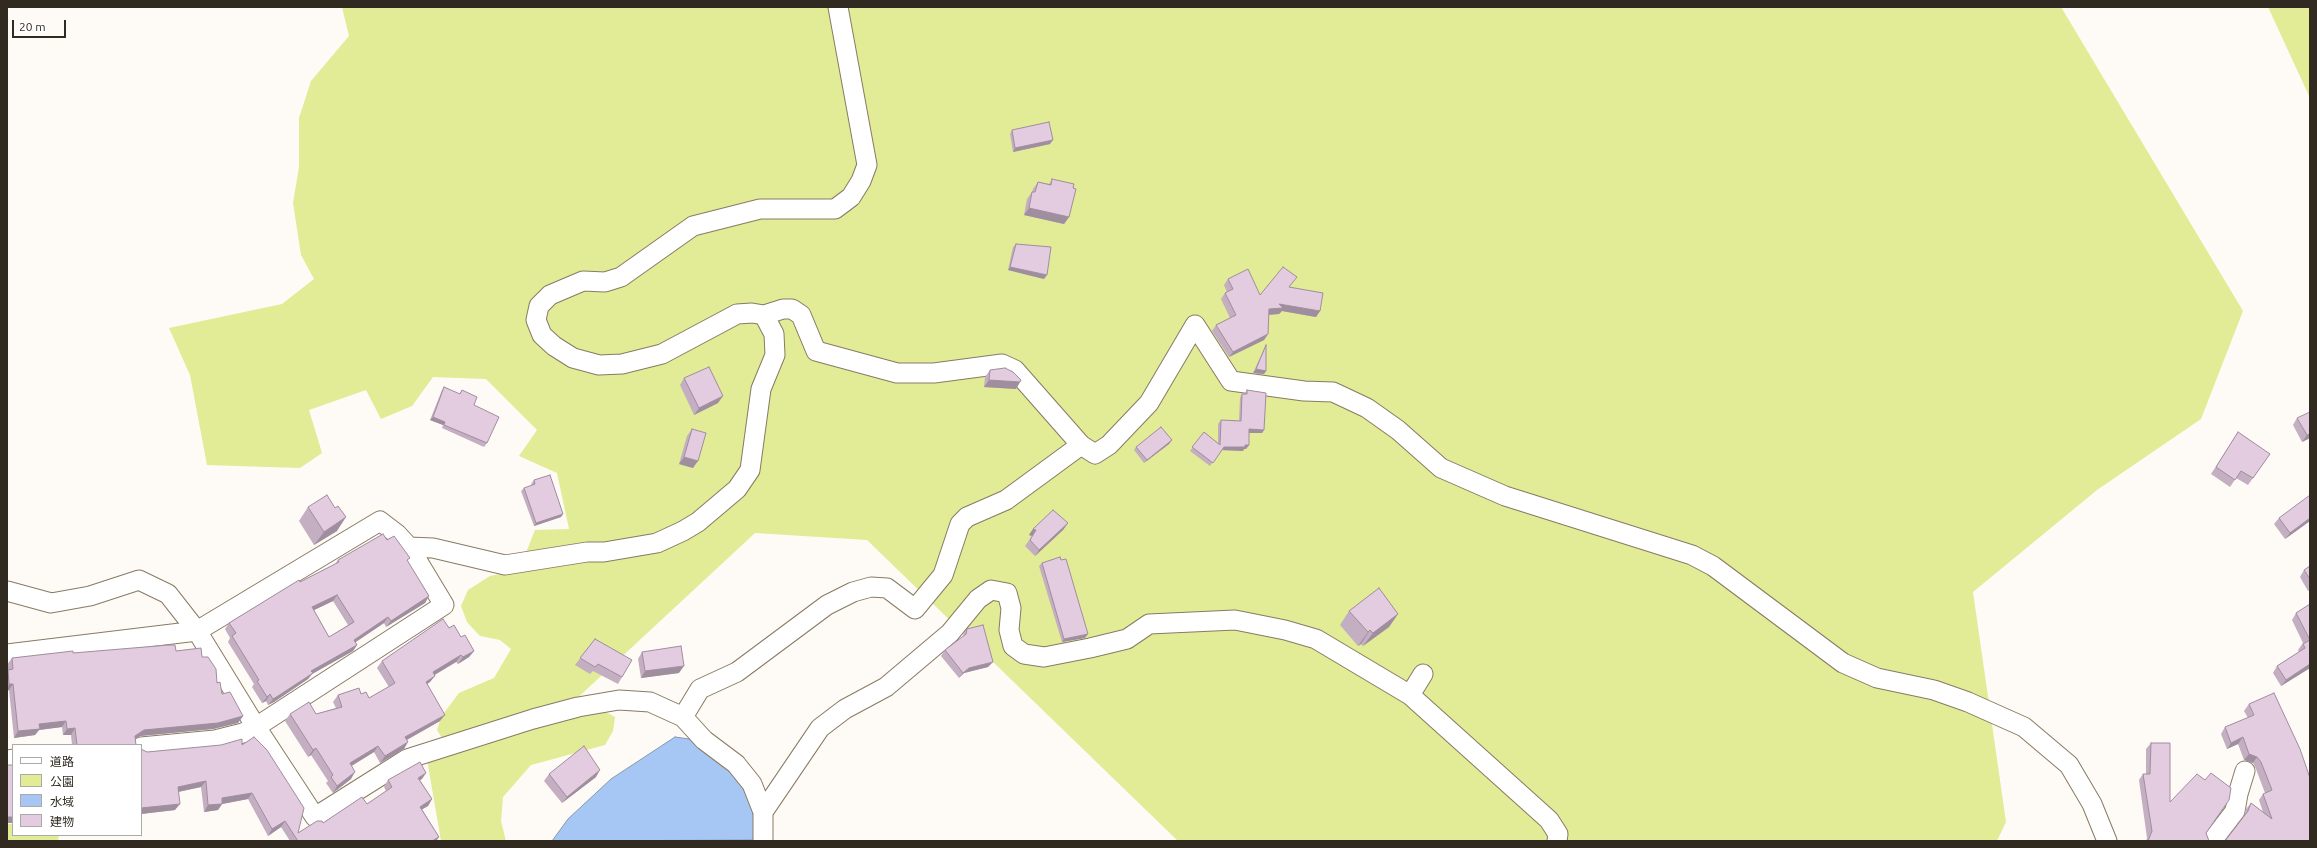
<!DOCTYPE html>
<meta charset="utf-8">
<style>
body{margin:0}
#map{position:relative;width:2317px;height:848px;overflow:hidden;background:#fefaf5;font-family:Ubuntu,"Noto Sans JP",sans-serif}
canvas{display:block}
.frame{position:absolute;inset:0;border:8px solid #302a21;pointer-events:none}
.legend{position:absolute;left:12px;top:744px;width:130px;height:92px;box-sizing:border-box;background:#fff;border:1px solid #acaaa6;margin:0;padding:5px 7px;list-style:none;font-size:12px;color:#302a21}
.legend li{display:flex;align-items:center;gap:8px;height:20px}
.legend b{width:20px;border:1px solid #acaaa6}
.scale{position:absolute;left:12px;top:20px;width:54px;height:18px;box-sizing:border-box;border:2px solid #302a21;border-top:0;padding-left:5px;font-size:12px;line-height:14px;white-space:nowrap;color:#302a21;-webkit-text-stroke:3px #fff;paint-order:stroke}
</style>
<div id="map">
<canvas width="2317" height="848"></canvas>
<div class="frame"></div>
<ul class="legend">
<li><b style="height:5px;background:#fff"></b>道路</li>
<li><b style="height:11px;background:#e2eb96"></b>公園</li>
<li><b style="height:11px;background:#a6c7f3"></b>水域</li>
<li><b style="height:11px;background:#e3cbe0"></b>建物</li>
</ul>
<div class="scale">20 m</div>
</div>
<script>
const ctx = document.querySelector('canvas').getContext('2d');
ctx.lineJoin = 'round';
function fillPath(path, color) {
  ctx.fillStyle = color;
  ctx.fill(path, 'evenodd');
}
function shape(rows) {
  const path = new Path2D();
  for (const r of rows) {
    path.moveTo(r[0], r[1]);
    for (let i = 2; i < r.length; i += 2) path.lineTo(r[i], r[i + 1]);
  }
  return path;
}
function stroke(path, color, width, dash) {
  ctx.strokeStyle = color;
  ctx.lineWidth = width;
  ctx.lineCap = dash ? 'butt' : 'round';
  ctx.setLineDash(dash || []);
  ctx.stroke(path);
}
const green = shape([
 [342,7,2061,7,2243,311,2201,419,2097,490,1973,592,2006,822,1997,841,1178,841,867,540,755,533,573,702,445,743,437,730,441,717,459,693,494,678,511,649,500,640,480,636,467,622,461,606,468,590,490,576,519,570,535,530,569,529,557,473,519,456,537,430,486,379,433,377,412,406,381,419,366,390,309,410,322,453,300,468,207,465,190,375,169,328,282,304,314,279,301,255,293,203,299,167,299,118,311,81,349,36],
 [2268,7,2310,7,2310,98],
 [604,711,615,717,613,731,605,745,531,765,503,797,501,821,506,841,441,841,427,759,568,716],
 [7,824,13,824,13,835,59,835,58,841,7,841]
]);
const water = shape([
 [675,737,689,739,728,769,748,795,754,817,755,840,552,841,568,819,611,779,675,737]
]);
const street = shape([
 [764,315,783,309,792,309,801,315,816,351,897,373,934,373,1002,364,1015,370,1081,445,1095,454,1109,445,1149,403,1195,325,1231,381,1304,391,1333,392,1367,408,1398,430,1441,468,1505,496,1692,555,1713,566,1843,663,1877,678,1934,690,1968,702,2024,727,2069,765,2092,804,2107,841],
 [409,547,433,548,505,565,587,552,604,552,657,543,683,531,698,522,737,489,750,470,761,389,775,355,774,334,764,315,752,313,737,314,662,354,622,364,599,365,573,358,554,346,542,335,536,320,539,306,550,295,583,281,605,282,621,277,693,226,760,209,835,209,851,197,861,181,867,165,838,7],
 [7,591,51,603,90,596,139,580,168,594,197,631,256,727,315,817,407,759,533,719,578,707,619,700,650,702,683,717,704,740,736,764,752,784,763,812,763,841],
 [7,654,197,631,380,521,397,534,409,547,444,605,256,727,243,733,215,740,141,747],
 [1423,674,1410,695,1549,820,1558,834,1557,841],
 [683,717,700,689,737,672,827,605,853,592,871,587,887,588,915,609,943,575,960,524,967,517,1006,500,1081,445],
 [7,760,13,759],
 [763,812,820,728,845,709,886,687,950,633,978,599,991,590,1007,593,1011,608,1009,630,1013,646,1024,654,1044,657,1090,648,1127,639,1149,624,1235,620,1285,630,1316,639,1410,695],
 [2212,841,2235,811,2238,794,2245,771]
]);
const wall = shape([
 [1012,130,1050,144,1013,152,1010,134],
 [1052,179,1073,188,1069,217,1064,224,1024,215,1027,199,1032,192,1033,189,1038,182,1049,184],
 [1016,244,1044,279,1008,270,1013,247],
 [1228,279,1260,295,1289,287,1320,311,1316,317,1282,311,1279,314,1269,315,1268,334,1264,340,1229,357,1212,331,1216,325,1230,318,1221,299,1225,293,1227,292,1224,285],
 [1266,345,1266,371,1264,374,1253,373,1264,349],
 [990,370,1020,382,1016,389,984,387,985,377],
 [684,378,718,403,694,415,680,385],
 [444,387,459,394,462,390,474,405,487,443,484,447,442,428,443,425,430,420,442,390],
 [1247,390,1264,430,1262,433,1249,433,1249,445,1246,449,1244,449,1243,451,1221,450,1210,466,1190,451,1204,432,1218,443,1218,424,1221,420,1239,421,1240,398,1242,394,1244,394],
 [2297,418,2310,438,2302,442,2293,425],
 [692,429,693,468,679,464,687,436],
 [2238,432,2270,454,2248,485,2236,478,2230,487,2211,474],
 [1172,440,1169,444,1144,463,1134,450,1136,447],
 [534,480,563,514,561,517,534,526,521,491,524,488,532,485,531,484],
 [308,507,337,531,314,545,299,521],
 [2279,518,2310,521,2285,539,2274,524],
 [1068,523,1063,530,1035,556,1025,546,1032,536,1029,535,1033,529],
 [387,540,408,562,429,596,425,603,386,627,384,623,355,642,357,645,353,651,312,674,308,679,274,702,268,705,266,701,262,703,252,687,254,684,228,642,230,638,225,629,229,623,300,582,335,564,338,560],
 [333,601,348,625,329,637,314,610],
 [1042,563,1085,638,1062,642,1039,566],
 [2310,566,2310,590,2308,591,2300,577,2304,570],
 [2310,604,2310,668,2281,686,2273,673,2277,666,2299,652,2298,650,2303,643,2292,620,2296,613],
 [1349,611,1398,614,1389,627,1363,646,1361,644,1358,646,1340,625],
 [449,628,461,637,474,651,469,657,458,664,456,662,434,675,430,682,427,684,440,721,407,740,404,749,380,763,374,752,351,766,351,779,333,793,326,783,328,781,311,755,308,757,285,721,290,714,316,714,336,708,333,702,338,695,361,694,369,698,389,687,377,668,382,661],
 [967,629,988,667,964,673,959,678,941,656,945,650,963,637,963,635],
 [595,639,622,677,618,684,593,671,590,674,575,665],
 [176,651,202,657,217,683,222,694,243,716,238,723,213,729,140,736,136,739,136,745,72,745,71,735,63,735,62,727,39,730,35,735,14,738,9,690,7,691,7,665,12,658,73,653],
 [642,652,679,673,641,678,638,659],
 [2249,704,2310,841,2244,817,2246,809,2251,803,2263,812,2259,800,2263,794,2265,793,2256,769,2253,763,2244,760,2238,744,2227,749,2221,734,2225,727,2248,718,2244,711],
 [2151,743,2170,802,2206,833,2209,841,2146,841,2147,838,2139,780,2143,774,2146,774,2146,749],
 [242,745,298,833,323,823,367,804,386,791,384,787,388,780,422,779,420,780,432,799,428,806,422,809,439,837,436,841,290,841,281,827,268,836,248,799,222,804,218,810,204,812,201,787,178,792,175,810,141,814,141,749,147,752],
 [549,774,596,777,562,803,544,781]
]);
const shadedWall = shape([
 [1053,140,1050,144,1013,152,1015,148],
 [1029,208,1069,217,1064,224,1024,215],
 [1010,267,1047,275,1044,279,1008,270],
 [1279,304,1320,311,1316,317,1282,311,1279,314,1265,315,1269,309],
 [1268,334,1264,340,1229,357,1233,352],
 [1256,369,1266,371,1264,374,1253,373],
 [989,380,1020,382,1016,389,984,387],
 [723,396,718,403,694,415,699,408],
 [433,417,445,422,443,425,430,420],
 [1249,429,1264,430,1262,433,1247,433],
 [2310,434,2310,438,2302,442,2307,435],
 [1172,440,1169,444,1144,463,1147,460],
 [1245,445,1249,445,1246,449,1244,449,1243,451,1221,450,1224,447],
 [684,457,698,461,693,468,679,464],
 [563,514,561,517,534,526,536,523],
 [346,517,337,531,314,545,324,532],
 [2310,518,2310,521,2285,539,2290,533],
 [1068,523,1063,530,1035,556,1039,550],
 [1033,529,1036,530,1032,536,1029,535],
 [337,595,333,601,308,613,312,607],
 [429,596,425,603,386,627,391,621],
 [1398,614,1389,627,1363,646,1373,633],
 [388,617,384,623,350,646,354,640],
 [1370,630,1361,644,1358,646,1368,632],
 [1088,634,1085,638,1062,642,1064,639],
 [357,645,353,651,312,674,308,679,274,702,268,705,273,699,311,671],
 [474,651,469,657,458,664,463,657],
 [461,655,456,662,428,679,433,672],
 [993,662,988,667,964,673,959,678,963,673,969,668],
 [2310,664,2310,668,2281,686,2286,680],
 [684,666,679,673,641,678,645,671],
 [435,676,430,682,421,688,426,682],
 [9,684,13,684,9,690,7,691,7,688],
 [270,694,266,701,262,703,267,697],
 [445,715,440,721,401,743,405,737],
 [243,716,238,723,213,729,140,736,131,743,135,736,144,730],
 [66,721,62,727,39,730,35,735,14,738,18,731,39,724],
 [75,728,71,735,63,735,67,729],
 [2243,737,2238,744,2227,749,2231,743],
 [408,742,404,749,380,763,385,756],
 [378,746,374,752,345,770,350,763],
 [316,748,311,755,308,757,313,750],
 [2249,754,2257,757,2253,763,2244,760],
 [600,770,596,777,562,803,567,797],
 [355,772,351,779,333,793,337,786],
 [426,773,422,779,413,784,418,778],
 [206,781,201,787,173,793,178,787],
 [252,793,248,799,222,804,218,810,204,812,208,805,222,798],
 [432,799,428,806,416,813,420,807],
 [180,804,175,810,141,814,141,808],
 [7,817,13,817,13,823,7,823],
 [285,821,281,827,268,836,272,829],
 [439,837,436,841,432,841]
]);
const building = shape([
 [1049,122,1053,140,1015,148,1012,130,1049,122],
 [1052,179,1074,184,1073,188,1076,189,1069,217,1029,208,1032,192,1035,192,1038,182,1051,185,1052,179],
 [1016,244,1051,247,1047,275,1010,267,1016,244],
 [1283,267,1297,277,1289,287,1323,293,1320,311,1279,304,1283,308,1269,309,1268,334,1233,352,1216,325,1236,315,1225,293,1233,289,1228,279,1248,269,1260,295,1283,267],
 [1266,345,1266,371,1256,369,1266,345],
 [709,367,723,396,699,408,684,378,709,367],
 [1005,368,1013,372,1021,380,1020,382,989,380,990,370,1005,368],
 [444,387,460,394,462,390,477,397,474,405,499,417,487,443,444,425,445,422,433,417,444,387],
 [1247,390,1266,393,1264,430,1249,429,1249,445,1245,445,1245,447,1224,447,1213,463,1192,447,1204,432,1220,445,1221,420,1241,421,1242,394,1247,394,1247,390],
 [2310,412,2310,434,2307,435,2297,418,2310,412],
 [1161,427,1172,440,1147,460,1136,447,1161,427],
 [692,429,706,433,698,461,684,457,692,429],
 [2238,432,2270,454,2253,478,2241,471,2235,480,2216,467,2238,432],
 [550,475,563,514,536,523,524,488,535,484,534,480,550,475],
 [327,495,335,508,338,506,346,517,324,532,308,507,327,495],
 [2310,495,2310,518,2290,533,2279,518,2310,495],
 [1053,510,1068,523,1039,550,1030,540,1036,530,1033,529,1053,510],
 [383,534,387,540,394,536,410,558,407,560,429,596,391,621,388,617,354,640,357,645,311,671,313,673,278,696,273,699,270,694,267,697,257,681,259,680,232,636,236,633,229,623,299,580,300,582,339,562,338,560,383,534],
 [337,595,354,622,329,637,312,607,337,595],
 [1060,557,1061,560,1066,559,1088,634,1064,639,1042,563,1060,557],
 [2310,566,2310,579,2304,570,2310,566],
 [1379,588,1398,614,1373,633,1370,630,1368,632,1349,611,1379,588],
 [2310,604,2310,664,2286,680,2277,666,2305,648,2303,644,2310,640,2296,613,2310,604],
 [443,619,449,628,454,625,461,637,465,635,474,651,463,657,461,655,433,672,435,676,426,682,445,715,405,737,408,742,385,756,378,746,350,763,355,772,337,786,331,777,333,775,316,748,313,750,290,714,309,702,316,714,342,707,338,695,359,688,361,694,366,692,369,698,395,683,382,661,443,619],
 [983,625,993,662,969,668,963,673,945,650,966,634,967,629,983,625],
 [595,639,632,660,622,677,598,664,595,667,580,658,595,639],
 [169,645,175,645,176,651,201,648,202,657,208,657,216,669,217,683,220,682,222,694,230,692,243,716,218,723,144,730,135,736,136,745,77,745,75,728,67,729,66,721,39,724,40,729,18,731,13,684,9,684,8,670,13,669,12,658,73,651,73,653,169,645],
 [681,646,684,666,645,671,642,652,681,646],
 [2274,693,2300,749,2310,778,2310,841,2225,841,2248,811,2251,803,2272,819,2263,794,2272,790,2261,762,2257,757,2249,754,2243,737,2231,743,2225,727,2254,715,2249,704,2274,693],
 [254,737,267,750,304,808,298,833,317,821,322,821,323,823,362,797,367,804,392,787,388,780,420,762,426,773,418,778,432,799,420,807,439,837,432,841,298,841,285,821,272,829,252,793,222,798,222,804,208,805,206,781,178,787,180,804,141,808,141,749,147,752,221,745,242,739,242,745,254,737],
 [2151,743,2170,743,2170,802,2197,774,2205,780,2211,773,2231,788,2229,800,2206,833,2209,841,2148,841,2152,831,2143,774,2150,774,2151,743],
 [584,746,600,770,567,797,549,774,584,746],
 [7,765,13,765,13,817,7,817,7,765]
]);
fillPath(green, '#e2eb96');
fillPath(water, '#a6c7f3');
stroke(water, '#8398b4', 1);
stroke(street, '#897a63', 21);
stroke(street, '#fff', 19);
fillPath(wall, '#c3afc1');
fillPath(shadedWall, '#9f8e9d');
fillPath(building, '#e3cbe0');
stroke(building, '#9f8e9d', 1);
</script>
